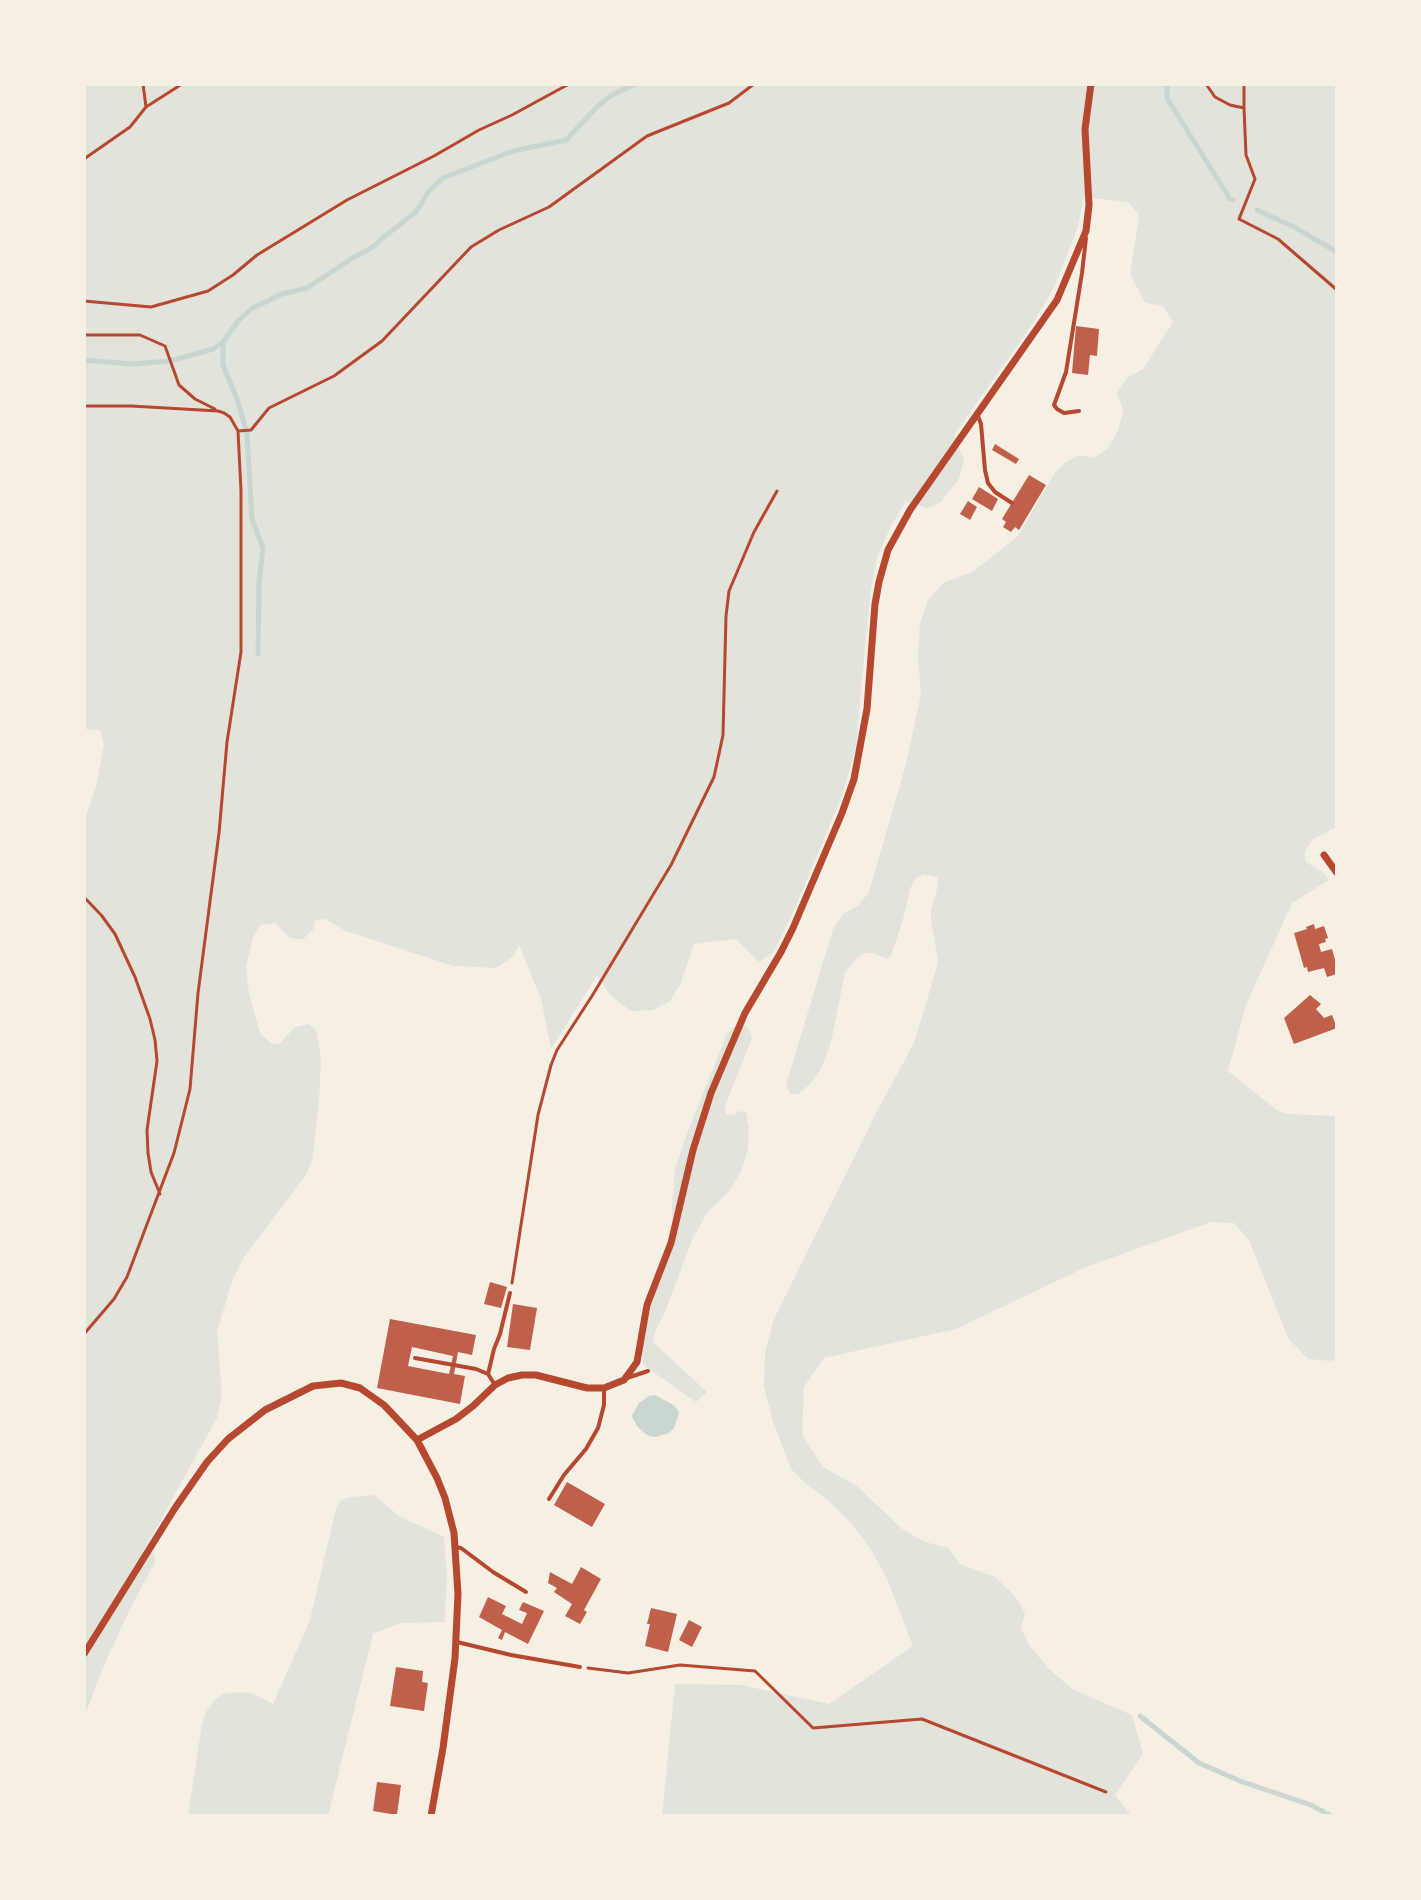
<!DOCTYPE html>
<style>
body{margin:0}
#map{position:relative;width:1421px;height:1900px;overflow:hidden;background:#f6efe4;font-family:"Asap Condensed",sans-serif}
canvas{display:block}
.frame{position:absolute;inset:0;border:86px solid #f6efe4;pointer-events:none}
</style>
<div id="map">
<canvas width="1421" height="1900"></canvas>
<div class="frame"></div>
</div>
<script>
const ctx = document.querySelector('canvas').getContext('2d');
ctx.lineJoin = 'round';
function fillPath(path, color) {
  ctx.fillStyle = color;
  ctx.fill(path, 'evenodd');
}
function shape(rows) {
  const path = new Path2D();
  for (const r of rows) {
    path.moveTo(r[0], r[1]);
    for (let i = 2; i < r.length; i += 2) path.lineTo(r[i], r[i + 1]);
  }
  return path;
}
function stroke(path, color, width, dash) {
  ctx.strokeStyle = color;
  ctx.lineWidth = width;
  ctx.lineCap = dash ? 'butt' : 'round';
  ctx.setLineDash(dash || []);
  ctx.stroke(path);
}
const green = shape([
 [84,84,1337,84,1337,827,1313,839,1305,851,1305,861,1325,874,1329,880,1292,903,1246,1005,1228,1071,1278,1111,1289,1114,1337,1116,1337,1358,1331,1361,1308,1359,1288,1338,1249,1240,1234,1223,1211,1222,1086,1267,956,1329,824,1358,804,1387,802,1435,823,1467,857,1486,902,1529,925,1542,948,1548,960,1564,995,1577,1011,1592,1020,1603,1025,1614,1021,1628,1029,1645,1048,1668,1072,1689,1132,1715,1143,1754,1115,1795,1132,1816,662,1816,675,1684,741,1685,829,1704,913,1646,887,1579,869,1546,848,1520,829,1501,807,1485,791,1469,772,1419,764,1386,765,1352,774,1319,877,1111,914,1043,938,963,934,936,931,924,931,910,938,885,937,877,924,874,915,879,910,889,904,916,891,956,887,959,874,953,865,953,856,959,845,973,831,1042,821,1069,809,1085,798,1094,790,1094,786,1085,833,929,843,914,858,906,869,892,906,764,921,694,918,658,920,623,928,600,943,583,972,572,1017,537,1055,473,1066,462,1079,455,1094,458,1109,447,1119,428,1123,410,1117,393,1128,377,1143,369,1173,322,1163,306,1145,303,1130,274,1139,215,1128,202,1084,197,1078,227,1055,286,1032,325,954,435,964,460,959,479,941,502,927,508,906,501,890,528,877,558,870,594,856,747,842,796,793,913,774,952,759,962,736,939,694,944,680,985,670,1001,653,1010,631,1011,611,996,597,976,551,1049,541,999,519,945,513,957,496,968,453,966,346,931,325,919,315,920,313,930,303,939,290,938,275,923,260,925,253,938,246,966,249,994,260,1033,272,1044,279,1044,295,1027,309,1024,317,1032,321,1060,319,1103,312,1161,304,1178,244,1257,233,1279,217,1331,222,1394,217,1418,147,1545,154,1555,155,1562,129,1611,102,1670,84,1718,84,821,96,787,104,744,100,730,84,729,84,641,86,627,84,612],
 [744,1025,749,1029,752,1038,725,1106,726,1114,733,1115,740,1111,746,1112,749,1128,748,1148,742,1170,729,1191,707,1213,692,1240,665,1312,656,1329,653,1342,707,1392,696,1402,643,1365,642,1354,650,1308,673,1245,672,1207,675,1169,687,1134,726,1036,733,1027],
 [374,1495,399,1516,444,1537,447,1575,445,1622,400,1623,373,1634,328,1816,188,1816,202,1724,206,1712,214,1701,223,1694,240,1692,254,1694,273,1704,310,1620,336,1508,340,1501,350,1497]
]);
const water = shape([
 [655,1395,675,1406,679,1413,674,1428,669,1433,655,1437,649,1436,643,1432,637,1426,632,1416,639,1403,649,1396]
]);
const stream = shape([
 [1167,84,1167,98,1230,199,1233,200],
 [1257,210,1294,227,1337,252],
 [223,342,223,365,237,399,247,433,252,519,263,548,259,582,258,654],
 [84,360,132,364,170,361,213,349,223,342,238,321,251,309,282,294,307,288,356,256,373,247,385,236,416,212,429,191,443,178,513,151,566,140,599,105,612,95,635,84],
 [1140,1716,1199,1763,1240,1781,1311,1805,1331,1816]
]);
const building = shape([
 [1076,326,1099,329,1097,356,1090,355,1088,375,1072,373],
 [995,444,1019,459,1016,464,992,450],
 [1029,475,1046,485,1019,530,1015,527,1011,532,1003,527,1006,522,1002,519],
 [979,487,998,499,992,511,972,499],
 [968,501,977,507,970,520,960,514],
 [1314,924,1315,929,1324,926,1328,938,1325,939,1326,942,1319,944,1321,952,1332,949,1337,967,1337,974,1327,977,1324,968,1308,972,1307,967,1304,968,1294,933,1307,929,1306,927],
 [1310,995,1321,1004,1316,1009,1324,1018,1332,1015,1337,1028,1294,1044,1284,1018],
 [490,1282,507,1287,501,1308,484,1304],
 [513,1304,537,1308,530,1350,507,1347],
 [390,1319,476,1335,472,1355,458,1352,454,1374,465,1376,460,1404,377,1388],
 [412,1347,453,1356,449,1374,408,1366],
 [567,1482,605,1504,592,1527,554,1505],
 [581,1567,601,1579,584,1610,587,1612,580,1624,565,1616,572,1604,554,1592,557,1588,548,1583,550,1572,572,1584],
 [488,1597,506,1606,502,1614,522,1624,527,1613,519,1610,523,1602,544,1611,528,1644,505,1632,502,1640,498,1638,502,1630,479,1617],
 [651,1608,677,1614,668,1652,645,1646,650,1624,647,1624],
 [689,1620,702,1627,692,1647,679,1640],
 [396,1667,423,1671,422,1682,428,1683,424,1711,390,1706],
 [377,1782,401,1785,397,1815,373,1811]
]);
const path = shape([
 [1206,84,1215,97,1230,105,1244,108,1246,155,1255,179,1239,219,1278,239,1337,290],
 [146,107,182,84],
 [1244,108,1244,84],
 [84,159,130,127,146,107,143,84],
 [84,301,151,307,208,291,233,275,257,255,347,200,434,156,479,130,512,115,569,84],
 [84,335,140,335,165,346,179,385,195,399,215,409],
 [84,406,131,406,218,411,224,413,230,417,238,431,241,491,241,652,227,742,219,833,198,993,190,1089,174,1153,127,1277,114,1299,84,1334],
 [238,431,251,430,269,408,334,376,382,341,471,247,499,230,549,207,647,136,729,103,754,84],
 [84,897,102,916,115,934,135,977,150,1019,155,1040,157,1061,147,1130,148,1153,151,1172,160,1194],
 [512,1283,538,1115,551,1065,557,1050,592,996,671,865,714,777,723,735,726,616,729,591,754,532,777,491],
 [588,1668,628,1673,680,1665,755,1671,813,1728,922,1719,1106,1792]
]);
const service = shape([
 [1079,411,1064,413,1057,409,1054,405,1066,372,1082,273,1086,238],
 [978,416,981,424,985,470,988,483,995,492,1012,503],
 [415,1358,476,1369,488,1374],
 [627,1378,648,1371],
 [495,1385,488,1374,489,1370,494,1349,500,1334,510,1293],
 [549,1499,564,1475,586,1449,598,1428,604,1405,604,1388],
 [456,1547,461,1548,493,1572,526,1592],
 [457,1642,511,1655,580,1667]
]);
const minor = shape([
 [1324,855,1337,873],
 [417,1440,456,1419,473,1406,495,1385,508,1378,522,1375,536,1375,587,1388,604,1388,624,1380,637,1362,647,1305,671,1243,693,1150,711,1093,745,1013,781,952,793,928,842,813,854,779,867,709,875,604,879,582,888,550,910,510,1057,300,1086,231,1089,205,1085,129,1091,84],
 [84,1654,175,1508,207,1462,228,1439,265,1410,313,1386,341,1383,360,1388,384,1405,417,1440,437,1478,445,1498,454,1533,458,1594,455,1658,443,1748,431,1816]
]);
fillPath(green, '#e2e4dc');
fillPath(water, '#c9d6d2');
stroke(stream, '#c9d6d2', 5);
fillPath(building, '#bf614a');
stroke(path, '#b5482f', 3);
stroke(service, '#b5482f', 4);
stroke(minor, '#b5482f', 7);
</script>
